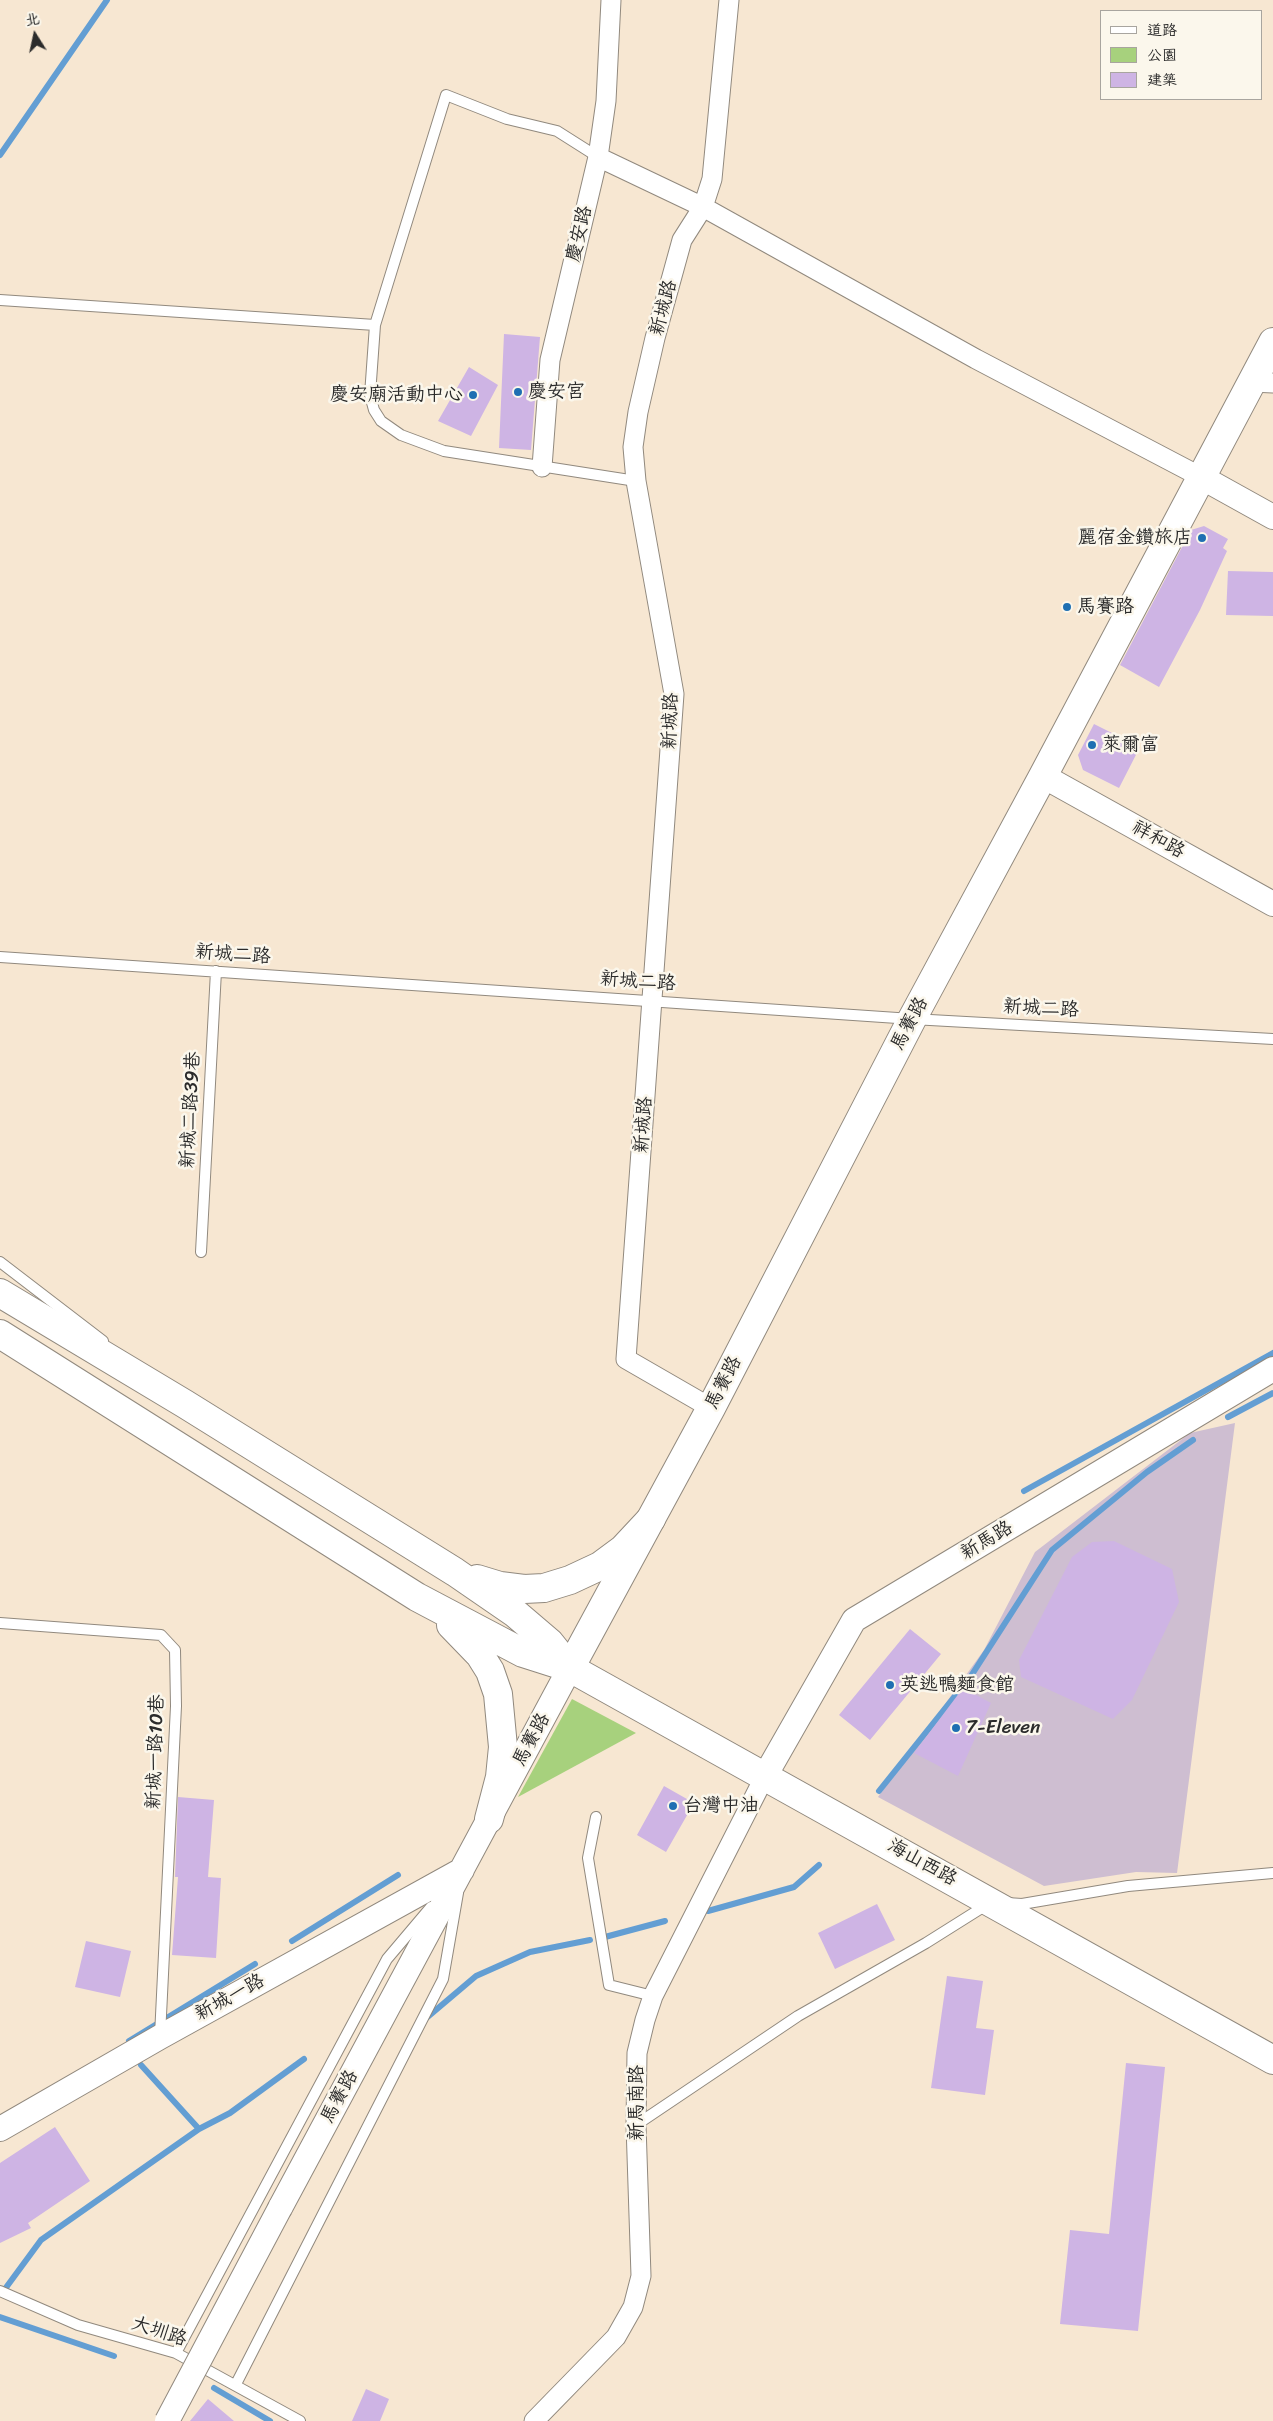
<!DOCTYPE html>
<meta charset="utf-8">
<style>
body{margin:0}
#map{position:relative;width:1273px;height:2421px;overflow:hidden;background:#f7e7d2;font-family:Sriracha,"LXGW WenKai TC",sans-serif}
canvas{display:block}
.legend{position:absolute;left:1100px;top:10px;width:162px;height:90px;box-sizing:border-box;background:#fbf7ec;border:1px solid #a8a59f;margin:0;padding:6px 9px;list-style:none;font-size:15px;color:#2b2b2b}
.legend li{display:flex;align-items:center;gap:10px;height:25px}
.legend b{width:25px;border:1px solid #a8a59f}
.north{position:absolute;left:10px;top:10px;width:50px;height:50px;-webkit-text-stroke:4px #fbf7ec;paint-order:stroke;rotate:350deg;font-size:14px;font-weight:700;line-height:20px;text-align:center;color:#2b2b2b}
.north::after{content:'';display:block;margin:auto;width:18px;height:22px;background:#2b2b2b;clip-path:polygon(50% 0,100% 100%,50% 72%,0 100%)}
</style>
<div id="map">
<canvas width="1273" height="2421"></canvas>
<ul class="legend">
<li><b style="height:6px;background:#fff"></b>道路</li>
<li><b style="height:14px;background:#a7d17d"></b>公園</li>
<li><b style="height:14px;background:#ceb4e4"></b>建築</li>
</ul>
<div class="north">北</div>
</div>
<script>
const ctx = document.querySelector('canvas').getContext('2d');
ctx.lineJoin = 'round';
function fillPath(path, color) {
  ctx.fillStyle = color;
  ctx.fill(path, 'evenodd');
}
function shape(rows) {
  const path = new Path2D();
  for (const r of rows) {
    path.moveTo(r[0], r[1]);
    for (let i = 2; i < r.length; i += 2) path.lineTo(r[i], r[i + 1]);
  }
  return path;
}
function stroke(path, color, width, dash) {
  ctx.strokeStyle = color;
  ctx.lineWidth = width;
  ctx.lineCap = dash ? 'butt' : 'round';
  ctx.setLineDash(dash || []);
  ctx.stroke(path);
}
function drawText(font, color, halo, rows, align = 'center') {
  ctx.font = font + ' Sriracha,"LXGW WenKai TC",sans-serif';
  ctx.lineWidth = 5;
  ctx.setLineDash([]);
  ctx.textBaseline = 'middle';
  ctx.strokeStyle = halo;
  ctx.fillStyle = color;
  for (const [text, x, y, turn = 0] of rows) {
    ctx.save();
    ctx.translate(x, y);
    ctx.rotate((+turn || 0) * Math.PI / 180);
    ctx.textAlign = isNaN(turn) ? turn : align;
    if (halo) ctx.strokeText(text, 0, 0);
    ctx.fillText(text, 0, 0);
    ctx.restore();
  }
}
const industrial = shape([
 [1235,1423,1177,1873,1136,1872,1044,1886,878,1797,984,1650,1035,1552,1190,1433]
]);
const green = shape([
 [572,1699,636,1733,518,1797]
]);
const stream = shape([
 [0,155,107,0],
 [1228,1417,1273,1393],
 [1024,1491,1273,1353],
 [879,1791,971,1676,1052,1550,1147,1472,1193,1440],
 [708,1911,794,1887,819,1865],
 [605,1937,665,1921],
 [292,1941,398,1875],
 [424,2020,476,1976,530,1952,590,1940],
 [129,2041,255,1964],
 [141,2065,199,2129],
 [2,2293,41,2240,199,2129,230,2113,304,2059],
 [0,2317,114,2356],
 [214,2388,270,2421]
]);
const building = shape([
 [504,334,540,337,531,450,499,448],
 [469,367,498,385,471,436,438,421],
 [1204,526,1228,539,1223,548,1227,551,1200,610,1159,687,1120,665,1191,530],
 [1228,571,1273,572,1273,616,1226,615],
 [1094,724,1140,747,1119,788,1083,770,1078,755],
 [1114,1541,1172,1569,1179,1602,1132,1700,1113,1719,1021,1677,1019,1660,1072,1557,1092,1542],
 [910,1629,941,1654,870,1740,839,1715],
 [963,1688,991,1703,958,1776,914,1753],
 [664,1786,694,1803,666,1852,637,1835],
 [178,1797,214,1800,208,1877,221,1878,216,1958,172,1955,178,1877,175,1877],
 [877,1904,895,1940,835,1969,818,1933],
 [86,1941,131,1951,120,1997,75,1987],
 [947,1976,983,1981,976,2028,994,2030,985,2095,931,2088],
 [1126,2063,1165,2067,1138,2331,1060,2324,1070,2230,1109,2234],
 [55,2127,90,2181,28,2223,31,2228,0,2243,0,2163],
 [366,2389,389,2399,380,2421,352,2421],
 [208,2399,234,2421,190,2421]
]);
const service = shape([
 [598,157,557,131,507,119,446,95,375,325,370,395,374,410,381,421,401,435,444,451,636,481],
 [0,300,375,325],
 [0,957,912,1019,1273,1039],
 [201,1252,216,971],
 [0,1262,103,1341],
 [0,1623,161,1635,175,1650,176,1706,160,2036],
 [596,1817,588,1858,609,1985,653,1996],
 [1007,1903,1022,1904,1128,1886,1273,1873],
 [636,2125,798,2016,926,1943,988,1904],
 [0,2291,78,2325,176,2353,300,2421],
 [176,2353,387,1959,431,1907],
 [236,2384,443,1979,458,1893]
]);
const minor = shape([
 [598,157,703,207,976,359,1201,477],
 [1252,382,1273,383],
 [542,467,550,360,598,157,606,101,611,0],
 [711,1408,626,1359,674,694,636,481,633,447,638,412,655,338,682,240,703,207,712,179,729,0],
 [534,2421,616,2337,633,2307,641,2276,636,2125,637,2053,645,2020,653,1996,765,1776]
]);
const tertiary = shape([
 [1201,477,1273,517],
 [1043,776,1273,904],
 [765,1776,854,1620,1273,1369],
 [0,2129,160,2037,462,1870],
 [280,2208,570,1668]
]);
const primary = shape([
 [1273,342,1043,776,912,1019,711,1408,570,1668,1273,2060]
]);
const motorway = shape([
 [0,1293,185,1404,455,1572,516,1614,550,1643,570,1668],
 [0,1334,417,1597,523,1653,570,1668],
 [477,1579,500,1586,524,1589,544,1588,570,1580,600,1566,623,1549,651,1519],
 [451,1625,480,1655,490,1671,498,1694,503,1747,500,1777,489,1819]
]);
const tertiaryBridge = shape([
 [167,2421,280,2208]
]);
const markers = [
 [518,392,5,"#1f6fb2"],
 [473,395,5,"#1f6fb2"],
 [1202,538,5,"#1f6fb2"],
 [1067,607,5,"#1f6fb2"],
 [1092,745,5,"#1f6fb2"],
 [890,1685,5,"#1f6fb2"],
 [956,1728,5,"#1f6fb2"],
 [673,1806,5,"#1f6fb2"]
];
const streetNames = [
 ["慶安路",580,234,-77],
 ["新城路",664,308,-75],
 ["新城路",671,721,-88],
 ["祥和路",1158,840,29],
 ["新城二路",233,955,4],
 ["新城二路",638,982,4],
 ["新城二路",1041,1009,3],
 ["馬賽路",910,1024,-62],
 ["新城二路39巷",191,1110,-87],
 ["新城路",644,1125,-86],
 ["馬賽路",724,1383,-63],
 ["新馬路",987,1541,-31],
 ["馬賽路",532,1740,-62],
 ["新城一路10巷",156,1752,-88],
 ["海山西路",922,1863,29],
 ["新城一路",230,1998,-29],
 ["馬賽路",340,2097,-62],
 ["新馬南路",637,2103,-90],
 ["大圳路",159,2332,18]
];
const poiNames = [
 ["慶安宮",528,392],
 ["慶安廟活動中心",463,395,"right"],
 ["麗宿金鑽旅店",1192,538,"right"],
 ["馬賽路",1077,607],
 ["萊爾富",1102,745],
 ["英逃鴨麵食館",900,1685],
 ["7-Eleven",966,1728],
 ["台灣中油",683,1806]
];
fillPath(industrial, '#cebed1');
fillPath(green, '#a7d17d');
stroke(stream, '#639ed3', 6);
fillPath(building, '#ceb4e4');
stroke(service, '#91897e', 12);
stroke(minor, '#91897e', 21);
stroke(tertiary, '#91897e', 26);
stroke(primary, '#91897e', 30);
stroke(motorway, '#91897e', 30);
stroke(service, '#fff', 10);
stroke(minor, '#fff', 19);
stroke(tertiary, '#fff', 24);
stroke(primary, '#fff', 28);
stroke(motorway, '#fff', 28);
stroke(tertiaryBridge, '#91897e', 26, []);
stroke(tertiaryBridge, '#fff', 24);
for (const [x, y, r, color] of markers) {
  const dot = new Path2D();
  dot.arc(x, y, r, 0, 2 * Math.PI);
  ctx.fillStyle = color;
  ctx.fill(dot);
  stroke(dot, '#fbf7ec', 2);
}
drawText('19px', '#2b2b2b', '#fbf7ec', streetNames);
drawText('19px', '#2b2b2b', '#fbf7ec', poiNames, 'left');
</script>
